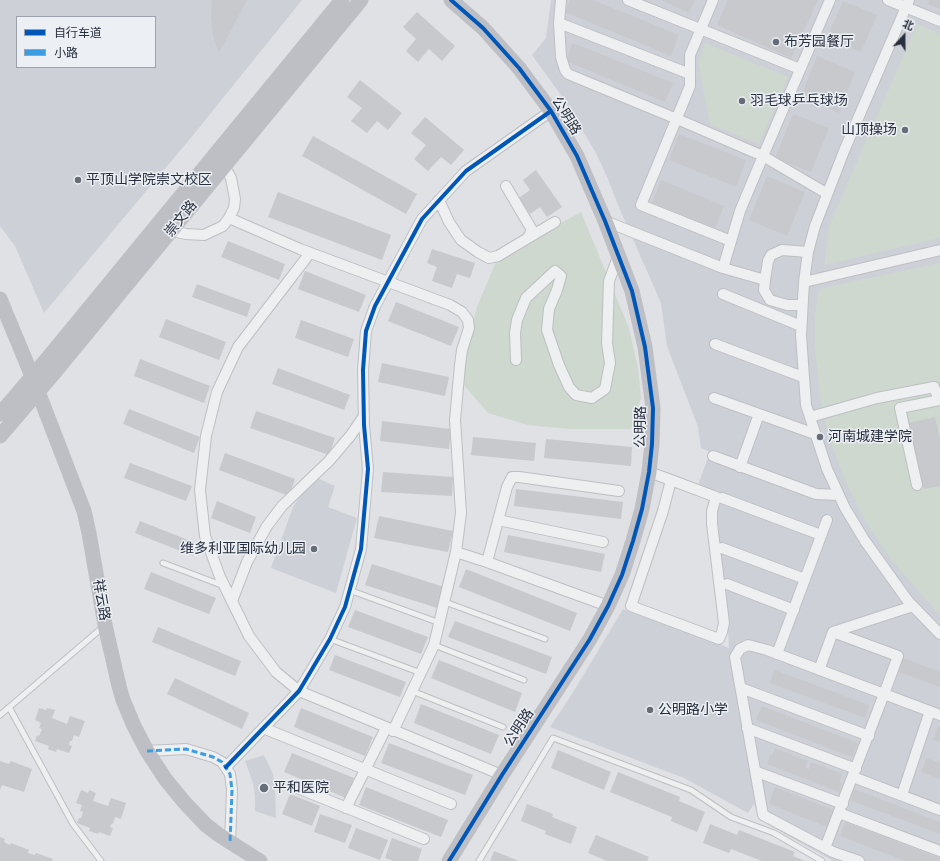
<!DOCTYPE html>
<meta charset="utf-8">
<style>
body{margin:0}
#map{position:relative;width:940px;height:861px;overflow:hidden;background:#dfe1e4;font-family:"Open Sans","Noto Sans SC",sans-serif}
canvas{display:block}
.legend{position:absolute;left:16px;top:16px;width:140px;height:52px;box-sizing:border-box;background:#eceff4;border:1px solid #9da2aa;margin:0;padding:5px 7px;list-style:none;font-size:12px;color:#272e3c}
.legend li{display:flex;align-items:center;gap:8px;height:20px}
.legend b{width:20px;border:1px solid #9da2aa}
.north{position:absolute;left:884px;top:16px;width:40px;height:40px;-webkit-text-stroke:3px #eceff4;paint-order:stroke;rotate:21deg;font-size:11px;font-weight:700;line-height:16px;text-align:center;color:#272e3c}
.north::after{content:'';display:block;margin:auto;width:14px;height:18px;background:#272e3c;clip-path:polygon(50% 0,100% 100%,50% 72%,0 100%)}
</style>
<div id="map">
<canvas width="940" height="861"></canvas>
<ul class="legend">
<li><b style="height:5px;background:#0057b8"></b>自行车道</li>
<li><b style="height:5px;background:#3d9de2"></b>小路</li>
</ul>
<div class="north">北</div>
</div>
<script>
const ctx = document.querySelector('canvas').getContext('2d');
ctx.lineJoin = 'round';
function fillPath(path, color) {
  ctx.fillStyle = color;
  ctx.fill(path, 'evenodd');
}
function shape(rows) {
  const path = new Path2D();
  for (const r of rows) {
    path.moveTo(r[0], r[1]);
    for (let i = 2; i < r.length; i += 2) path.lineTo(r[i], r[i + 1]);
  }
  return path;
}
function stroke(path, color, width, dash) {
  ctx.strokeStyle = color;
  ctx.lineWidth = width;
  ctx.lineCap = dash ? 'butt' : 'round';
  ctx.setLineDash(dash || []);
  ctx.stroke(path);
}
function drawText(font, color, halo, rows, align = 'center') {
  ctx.font = font + ' "Open Sans","Noto Sans SC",sans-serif';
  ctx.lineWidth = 3;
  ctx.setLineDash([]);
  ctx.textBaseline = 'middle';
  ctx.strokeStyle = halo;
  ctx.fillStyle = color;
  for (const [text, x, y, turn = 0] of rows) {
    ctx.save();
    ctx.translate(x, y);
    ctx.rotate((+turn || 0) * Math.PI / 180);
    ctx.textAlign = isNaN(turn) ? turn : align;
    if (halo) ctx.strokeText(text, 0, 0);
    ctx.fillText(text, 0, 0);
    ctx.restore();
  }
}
const built = shape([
 [0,0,302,0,194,134,44,313,15,246,0,226],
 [17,17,155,17,155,67,17,67],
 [551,0,940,0,940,861,833,861,760,820,754,804,748,813,684,778,550,727,572,694,623,609,729,648,727,610,714,525,720,494,698,485,710,452,701,448,698,427,667,346,661,303,618,205,608,179,596,153,575,118,558,91,532,55,546,38],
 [317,478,335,486,328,507,357,518,336,593,271,568,293,507,304,490],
 [264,755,273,774,275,793,276,818,255,811,255,796,253,783,245,761]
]);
const green = shape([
 [917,24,940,34,940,238,824,265,829,226],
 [705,43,788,77,759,144,710,124,698,61],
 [581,212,629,328,638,368,641,398,631,429,569,429,528,425,488,413,463,384,467,345,477,307,498,257],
 [940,263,940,615,893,562,866,522,849,489,828,436,820,396,815,350,815,315,819,289]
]);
const building = shape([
 [212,0,247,0,219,53,213,36,211,17],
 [570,0,593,0,679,35,671,56,565,12],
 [661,0,695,0,689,13],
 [728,0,818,0,791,58,717,25],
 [929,0,940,0,940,9,928,4],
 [843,1,877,15,861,52,827,38],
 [417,12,455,46,442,61,429,49,418,62,406,51,416,39,403,27],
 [573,43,673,83,665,102,566,61],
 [817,56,855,72,839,113,801,96],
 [360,80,402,113,388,130,377,121,367,133,351,121,362,108,347,97],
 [793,114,829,128,811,172,775,158],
 [425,117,464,150,451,165,441,157,428,171,414,159,426,145,411,133],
 [679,134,746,160,736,187,669,160],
 [313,136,417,194,406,214,302,156],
 [536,170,562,207,547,217,540,207,530,214,519,198,530,190,523,180],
 [767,176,805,192,787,236,749,220],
 [661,180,724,206,715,228,652,203],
 [278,192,391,235,382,260,268,217],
 [228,241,285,264,279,280,221,257],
 [432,249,475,263,470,278,457,274,452,288,432,281,437,267,427,263],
 [305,271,366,295,359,312,298,289],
 [197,284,251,304,247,317,192,297],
 [396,302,459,327,451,346,388,321],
 [166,319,226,342,219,360,159,337],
 [301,320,354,339,348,357,295,338],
 [140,359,210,386,204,403,134,376],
 [382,363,449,377,445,396,378,382],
 [278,368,350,395,344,410,272,384],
 [129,409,200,437,194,453,123,424],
 [256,411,335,438,329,455,250,428],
 [935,417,940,439,940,486,924,489,908,423],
 [382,421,451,429,449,449,380,441],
 [473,437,536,443,534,461,471,455],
 [546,439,632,447,631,466,544,458],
 [225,453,295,479,289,496,219,470],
 [130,463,192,486,186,501,124,478],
 [383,472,453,477,452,496,381,492],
 [516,489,623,502,621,519,514,506],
 [217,501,256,517,250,533,211,518],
 [379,516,453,531,448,552,374,538],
 [140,521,198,544,193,556,135,533],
 [508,535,605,554,601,572,504,552],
 [372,564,444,587,437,608,365,585],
 [466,569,577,613,570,631,459,587],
 [151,572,216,598,209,614,144,589],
 [355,610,428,637,421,654,348,627],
 [455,621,552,657,546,674,448,637],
 [158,627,241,661,235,676,152,642],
 [335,655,406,682,400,697,329,670],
 [901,657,940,672,940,687,896,671],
 [439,660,522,693,515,712,431,678],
 [775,670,869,705,865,718,770,683],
 [175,678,249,713,242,729,167,694],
 [421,704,499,735,491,754,414,723],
 [762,706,858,743,852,757,756,720],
 [39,708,46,710,47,708,55,710,52,718,67,724,70,716,85,721,79,737,74,735,72,741,70,741,69,745,72,746,69,753,57,749,56,752,48,749,49,746,35,741,37,735,39,736,42,729,39,728,41,723,35,720],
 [301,708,373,737,365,756,294,727],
 [938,726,940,727,940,742,933,740],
 [389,743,473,775,465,795,381,763],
 [775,748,808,761,805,768,809,769,811,762,842,774,840,782,842,783,839,792,767,764,770,755,772,756],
 [558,750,611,772,604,790,551,768],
 [292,753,354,778,346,798,284,772],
 [927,758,940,763,940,779,921,772],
 [0,761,9,764,11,761,32,769,24,792,2,785,0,790],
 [618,772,680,797,679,801,705,812,697,832,671,821,672,817,610,792],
 [366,787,448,820,441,837,359,805],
 [775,787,833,810,827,827,769,804],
 [854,789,940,822,940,834,850,800],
 [81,790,88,793,89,790,96,793,93,801,108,806,111,798,126,803,121,819,115,817,113,824,112,823,110,827,113,828,110,836,99,832,98,834,89,831,90,828,77,823,79,818,81,818,83,812,80,811,82,805,76,803],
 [290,794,320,806,312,826,282,814],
 [527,804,553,814,552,817,577,827,571,844,545,834,546,831,521,821],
 [320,814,352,825,345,843,314,832],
 [845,822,940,858,940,861,905,861,840,836],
 [710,824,737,835,739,830,795,852,793,856,805,861,762,861,731,849,729,853,703,843],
 [356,828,388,840,380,860,348,848],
 [596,835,649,857,647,861,607,861,588,853],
 [0,837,5,839,4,842,10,845,11,843,29,850,28,853,35,855,36,853,53,859,52,861,0,861],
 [392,838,422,849,418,861,394,861,385,858],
 [494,851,519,861,490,861]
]);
const lane = shape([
 [163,563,224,586],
 [349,590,440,623],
 [445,602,545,639],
 [330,639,421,673],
 [434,645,524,680],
 [412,691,503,727],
 [9,707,73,824,101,861],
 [0,715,103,627],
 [479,861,553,738,691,790,731,817,774,833,822,861]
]);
const street = shape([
 [561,0,559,23,561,57,565,70,568,74,677,119,763,156,740,211,723,268],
 [628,0,800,69],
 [713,0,690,55,690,86,641,205,731,241],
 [888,0,940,21],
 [909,0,844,151,815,226,808,252,804,282,801,335,806,405,827,469,845,508,865,541,908,601,940,634],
 [559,23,690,74],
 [826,193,763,156,830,0],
 [439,200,449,222,461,240,478,252,489,258,498,256,528,238,532,230,506,186],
 [229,218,300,249,450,305,462,312,468,320,469,328,462,350,460,365,455,420,461,513,456,552,434,645,393,731],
 [605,221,723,268,765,280],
 [172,231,186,234,204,235,223,226,229,218,234,208,235,199,231,178,224,166],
 [528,238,555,222],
 [310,253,238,347,217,392,206,436,200,490,205,536,220,577,249,636,276,672,299,691,502,775],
 [804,282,940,250],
 [723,294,801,326],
 [802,305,787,305,770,300,764,290,765,280,768,261,771,255,782,250,808,252],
 [715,344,803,377],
 [516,360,515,333,517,320,526,298,555,271,561,276,557,290,549,309,547,330,559,365,569,387,576,395,592,398,605,389,610,363,607,343,609,281,618,257],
 [714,398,815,434],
 [810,417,877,398,934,387,939,400],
 [713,456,816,494,839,495],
 [740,467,759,414],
 [649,472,671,480,716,497,712,511,712,524,724,623,722,632,719,639,631,606,663,511,671,480],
 [917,485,900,408,940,400],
 [722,498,821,535],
 [498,520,603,542],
 [722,548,805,579],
 [456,552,487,562,608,606],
 [487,562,507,487,512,477,519,477,619,491],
 [727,584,794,610],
 [232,601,247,562,267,526,282,506,329,461,351,435,364,416],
 [777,654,827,520],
 [819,670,833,632],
 [741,688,869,736],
 [263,728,451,804],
 [747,728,856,769],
 [147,751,186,749,213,757,222,762,230,774,232,790,230,843],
 [226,767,299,691,330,639,345,607,361,549,368,469,364,425,363,370,366,331,375,306,422,219,466,171,551,111],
 [757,772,843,804],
 [853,777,940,810],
 [295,787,424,839],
 [902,795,930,711],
 [346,808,386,728],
 [839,813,940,851],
 [825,848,884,694,940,715],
 [859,861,833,852,763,815,735,657,740,649,748,645,767,650,884,694,898,656,833,632,913,606]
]);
const secondary = shape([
 [0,299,32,376,84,511,89,533,105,625,119,686,123,700,134,726,147,751,166,780,185,803,206,825,219,835,260,861],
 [0,414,48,358,342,0],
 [0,436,54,373,361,0],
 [449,861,502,775,590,639,608,606,622,575,633,541,642,509,649,472,652,444,653,408,645,347,632,291,605,221,577,156,551,111,519,68,483,28,451,0]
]);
const quiet = shape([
 [147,751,186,749,213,757,222,762,230,774,232,790,230,843]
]);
const cycleway = shape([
 [226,767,299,691,330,639,345,607,361,549,368,469,364,425,363,370,366,331,375,306,422,219,466,171,551,111],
 [449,861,502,775,590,639,608,606,622,575,633,541,642,509,649,472,652,444,653,408,645,347,632,291,605,221,577,156,551,111,519,68,483,28,451,0]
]);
const markers = [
 [776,42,4,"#676d77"],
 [742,101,4,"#676d77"],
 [905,130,4,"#676d77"],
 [78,180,4,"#676d77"],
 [820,437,4,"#676d77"],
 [314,549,4,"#676d77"],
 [650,710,4,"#676d77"],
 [264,788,5,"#676d77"]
];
const poiNames = [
 ["布芳园餐厅",784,42],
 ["羽毛球乒乓球场",750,101],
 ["山顶操场",897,130,"right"],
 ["平顶山学院崇文校区",86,180],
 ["河南城建学院",828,437],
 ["维多利亚国际幼儿园",306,549,"right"],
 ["公明路小学",658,710],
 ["平和医院",273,788]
];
const streetNames = [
 ["公明路",566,116,58],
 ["崇文路",181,219,-51],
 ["公明路",641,427,-89],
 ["祥云路",101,600,80],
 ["公明路",519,728,-57]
];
fillPath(built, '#cdd0d7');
fillPath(green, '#cfd8cf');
fillPath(building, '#c7c9cc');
stroke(lane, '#bdbfc2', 7);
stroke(street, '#bdbfc2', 12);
stroke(lane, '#eeeff1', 5);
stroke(street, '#eeeff1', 10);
stroke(secondary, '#bdbfc4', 15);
stroke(quiet, '#3d9de2', 3, [6, 3]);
stroke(cycleway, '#0057b8', 4);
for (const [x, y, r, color] of markers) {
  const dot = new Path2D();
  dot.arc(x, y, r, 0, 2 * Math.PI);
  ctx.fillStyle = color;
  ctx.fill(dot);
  stroke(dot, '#eceff4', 1.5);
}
drawText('14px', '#272e3c', '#eceff4', poiNames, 'left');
drawText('14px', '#272e3c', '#eceff4', streetNames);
</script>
